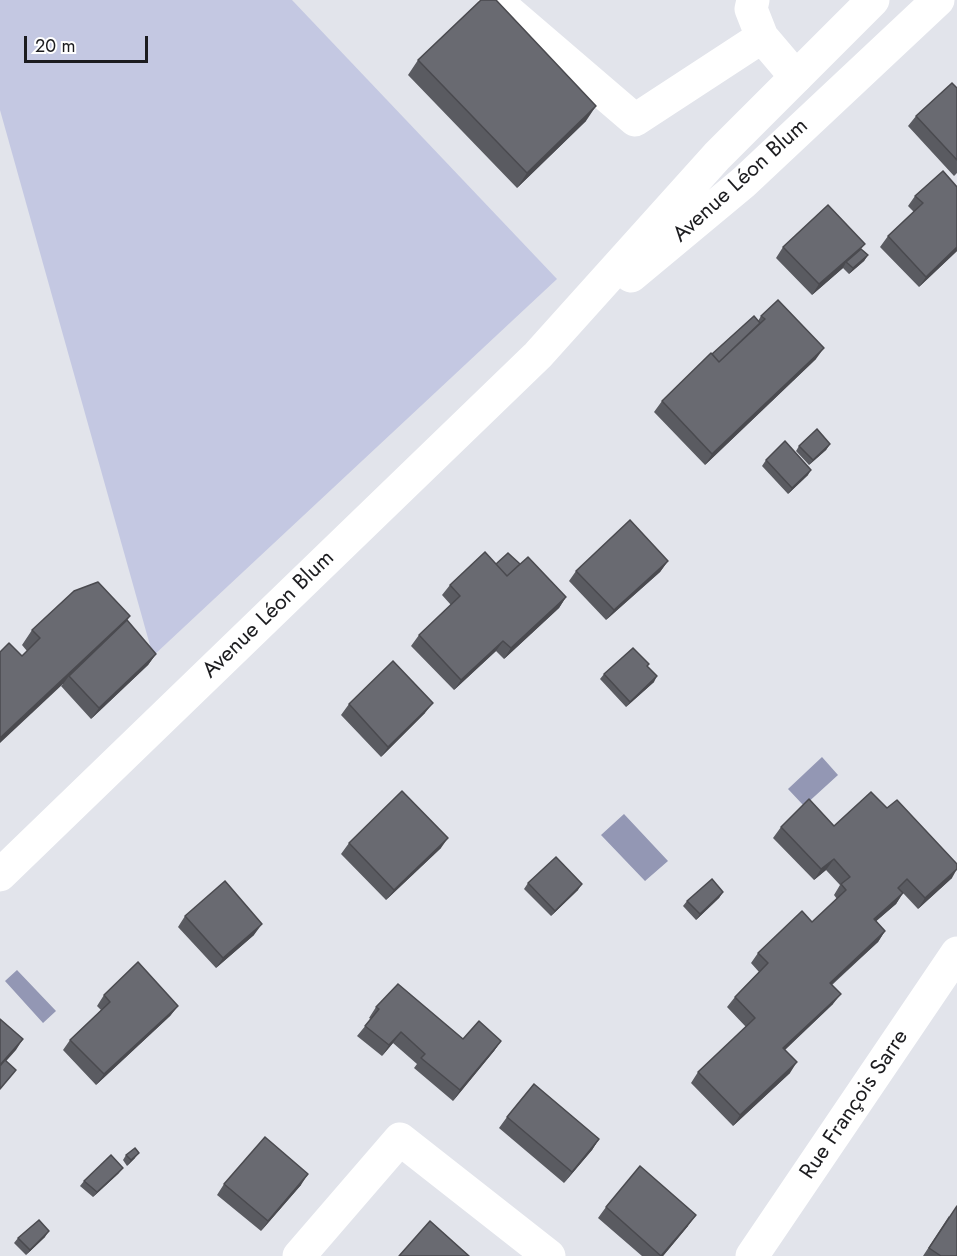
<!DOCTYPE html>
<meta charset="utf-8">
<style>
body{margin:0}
#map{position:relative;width:957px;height:1256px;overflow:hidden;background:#e2e4eb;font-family:Jost,sans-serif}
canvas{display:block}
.scale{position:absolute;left:24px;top:36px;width:124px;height:27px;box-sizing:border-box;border:3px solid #1c1c1f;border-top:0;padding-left:8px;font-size:18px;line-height:21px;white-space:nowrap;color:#1c1c1f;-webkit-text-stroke:4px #fff;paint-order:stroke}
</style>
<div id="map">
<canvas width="957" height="1256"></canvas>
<div class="scale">20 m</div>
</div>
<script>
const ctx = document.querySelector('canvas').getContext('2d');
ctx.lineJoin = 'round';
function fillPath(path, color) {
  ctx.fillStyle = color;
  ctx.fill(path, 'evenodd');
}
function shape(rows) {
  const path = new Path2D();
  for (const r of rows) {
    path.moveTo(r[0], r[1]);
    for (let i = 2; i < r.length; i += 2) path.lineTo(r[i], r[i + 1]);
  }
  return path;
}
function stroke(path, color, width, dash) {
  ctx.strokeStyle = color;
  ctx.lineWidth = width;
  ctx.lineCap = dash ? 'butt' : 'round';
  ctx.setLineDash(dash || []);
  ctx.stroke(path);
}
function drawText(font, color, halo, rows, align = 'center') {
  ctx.font = font + ' Jost,sans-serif';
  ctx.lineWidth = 4.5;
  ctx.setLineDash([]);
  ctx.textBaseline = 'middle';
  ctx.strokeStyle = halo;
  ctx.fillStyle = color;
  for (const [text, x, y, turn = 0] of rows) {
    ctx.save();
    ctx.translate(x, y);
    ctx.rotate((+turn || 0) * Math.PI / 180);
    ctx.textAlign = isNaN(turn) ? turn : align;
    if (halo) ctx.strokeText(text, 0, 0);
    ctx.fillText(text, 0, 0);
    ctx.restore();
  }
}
const green = shape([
 [0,0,292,0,557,279,153,656,0,110]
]);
const water = shape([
 [822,757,838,775,804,806,788,789],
 [624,814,668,861,645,881,601,835],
 [17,970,56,1011,43,1023,5,981]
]);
const minor = shape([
 [495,0,635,120,762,37],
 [753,0,751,9,762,37,796,77],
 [299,1256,400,1139,549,1256],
 [752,1256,957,953]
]);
const major = shape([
 [631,276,744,182,938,0],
 [0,875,538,355,717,156,873,0]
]);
const wall = shape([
 [418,60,586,121,517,188,408,75],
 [957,88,957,173,954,176,908,126,916,116],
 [943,171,957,251,919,287,880,247,888,236,914,212,908,206,915,196],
 [783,247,861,249,868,255,864,261,849,274,843,268,812,295,776,258],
 [761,316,816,359,705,465,654,412,662,401,712,354,758,321],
 [830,444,826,450,809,465,796,451,799,446],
 [766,460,808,475,788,494,762,466],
 [668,561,660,572,606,620,569,581,576,571],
 [496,564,520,564,566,597,559,608,504,659,496,651,454,690,411,646,419,635,451,605,442,595,450,585],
 [127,620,156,654,148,665,91,719,61,686,63,684,22,656,27,651,22,645,32,630],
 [647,666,654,682,626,707,600,679,604,674],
 [349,704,425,713,381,757,341,715],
 [834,826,952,878,918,909,903,893,896,904,876,921,885,931,878,942,832,985,833,1004,785,1050,790,1073,733,1126,691,1083,698,1072,746,1027,727,1007,735,997,759,972,751,963,758,953,812,922,837,899,834,895,840,885,826,870,814,880,773,838,781,827],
 [349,843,441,848,386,900,341,854],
 [528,883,578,890,551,916,524,889],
 [723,892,719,898,696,920,683,906,687,901],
 [185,916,254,935,216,968,178,927],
 [104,995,178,1006,170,1016,96,1085,63,1050,70,1040,101,1010,97,1006],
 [376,1007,463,1039,501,1041,494,1051,453,1101,414,1068,417,1064,393,1043,382,1056,357,1036,371,1019,369,1018],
 [507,1117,599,1139,592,1150,564,1183,499,1128],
 [126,1155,135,1158,127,1166,123,1160],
 [119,1173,93,1197,80,1186,84,1181],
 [224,1184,301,1185,261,1231,217,1195],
 [606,1207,688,1226,663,1256,642,1256,598,1218],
 [949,1216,957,1256,923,1256],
 [45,1237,26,1255,14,1243,18,1238]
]);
const shadedWall = shape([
 [596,106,586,121,517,188,527,173],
 [865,244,857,254,846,262,843,268,812,295,819,284],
 [957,247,957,251,919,287,926,277],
 [868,255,864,261,849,274,853,268],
 [824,348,816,359,705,465,712,454],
 [830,444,826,450,809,465,813,460],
 [811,470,808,475,788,494,792,488],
 [668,561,660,572,606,620,614,610],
 [566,597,559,608,504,659,511,648],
 [130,616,120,631,69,676,63,684,0,743,0,738],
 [503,641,496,651,454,690,461,680],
 [156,654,148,665,91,719,99,708],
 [657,676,654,682,626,707,630,702],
 [433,703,425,713,381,757,388,747],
 [448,838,441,848,386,900,394,890],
 [834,859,826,870,814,880,821,869],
 [957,869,952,878,918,909,925,898],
 [582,884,578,890,551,916,555,911],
 [723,892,719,898,696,920,700,914],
 [903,893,896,904,866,930,874,919],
 [262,924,254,935,216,968,223,958],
 [885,931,878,942,822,993,830,983],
 [841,994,833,1004,776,1058,783,1048],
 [178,1006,170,1016,96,1085,104,1074],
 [401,1032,393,1043,382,1056,389,1045],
 [23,1039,16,1050,0,1068,0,1065],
 [501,1041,494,1051,453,1101,460,1090],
 [797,1062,790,1073,733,1126,740,1115],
 [599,1139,592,1150,564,1183,572,1172],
 [139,1153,135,1158,127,1166,131,1160],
 [123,1168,119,1173,93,1197,97,1192],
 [308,1174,301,1185,261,1231,268,1221],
 [696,1215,688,1226,663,1256,661,1256],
 [49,1231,45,1237,26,1255,30,1250]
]);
const building = shape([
 [481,0,496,0,596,106,527,173,418,60,481,0],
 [952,83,957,88,957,160,916,116,952,83],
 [943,171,957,187,957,247,926,277,888,236,923,203,915,196,943,171],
 [828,205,865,244,819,284,783,247,828,205],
 [861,249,868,255,853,268,846,262,861,249],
 [778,300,824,348,712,454,662,401,711,353,719,362,765,319,761,316,778,300],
 [754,316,760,323,719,362,712,354,754,316],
 [817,429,830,444,813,460,799,446,817,429],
 [785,441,811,470,792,488,766,460,785,441],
 [630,520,668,561,614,610,576,571,630,520],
 [485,552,507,576,528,557,566,597,511,648,503,641,461,680,419,635,460,596,450,585,485,552],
 [508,553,520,564,507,576,496,564,508,553],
 [98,582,130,616,0,738,0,652,9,643,22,656,40,638,32,630,74,591,98,582],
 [127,620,156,654,99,708,69,676,127,620],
 [633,648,649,664,647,666,657,676,630,702,604,674,633,648],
 [393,661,433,703,388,747,349,704,393,661],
 [402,791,448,838,394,890,349,843,402,791],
 [871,792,887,808,897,800,957,864,957,869,925,898,907,879,898,888,903,893,874,919,885,931,830,983,841,994,783,1048,797,1062,740,1115,698,1072,755,1018,735,997,768,963,758,953,802,911,812,922,846,890,841,884,850,877,834,859,821,869,781,827,809,799,834,826,871,792],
 [556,857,582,884,555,911,528,883,556,857],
 [712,879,723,892,700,914,687,901,712,879],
 [225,881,262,924,223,958,185,916,225,881],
 [138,962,178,1006,104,1074,70,1040,110,1002,104,995,138,962],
 [398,984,463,1039,479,1021,501,1041,460,1090,421,1058,425,1054,401,1032,389,1045,365,1026,379,1009,376,1007,398,984],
 [0,1019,23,1039,0,1065,0,1019],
 [5,1060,16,1070,0,1089,0,1066,5,1060],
 [534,1084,599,1139,572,1172,507,1117,534,1084],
 [265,1137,308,1174,268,1221,224,1184,265,1137],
 [135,1148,139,1153,131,1160,126,1155,135,1148],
 [111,1155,123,1168,97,1192,84,1181,111,1155],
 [640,1166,696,1215,661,1256,606,1207,640,1166],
 [957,1206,957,1256,941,1256,929,1248,957,1206],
 [39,1220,49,1231,30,1250,18,1238,39,1220],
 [430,1221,469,1256,399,1256,430,1221]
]);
const streetNames = [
 ["Avenue Léon Blum",741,181,-42],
 ["Avenue Léon Blum",269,615,-44],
 ["Rue François Sarre",855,1105,-56]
];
fillPath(green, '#c4c8e2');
fillPath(water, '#9397b4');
stroke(minor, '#fff', 33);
stroke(major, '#fff', 33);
fillPath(wall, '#5a5b61');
fillPath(shadedWall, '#4a4a4f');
fillPath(building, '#696a71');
stroke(building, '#4a4a4f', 1.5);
drawText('22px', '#1c1c1f', '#fff', streetNames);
</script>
